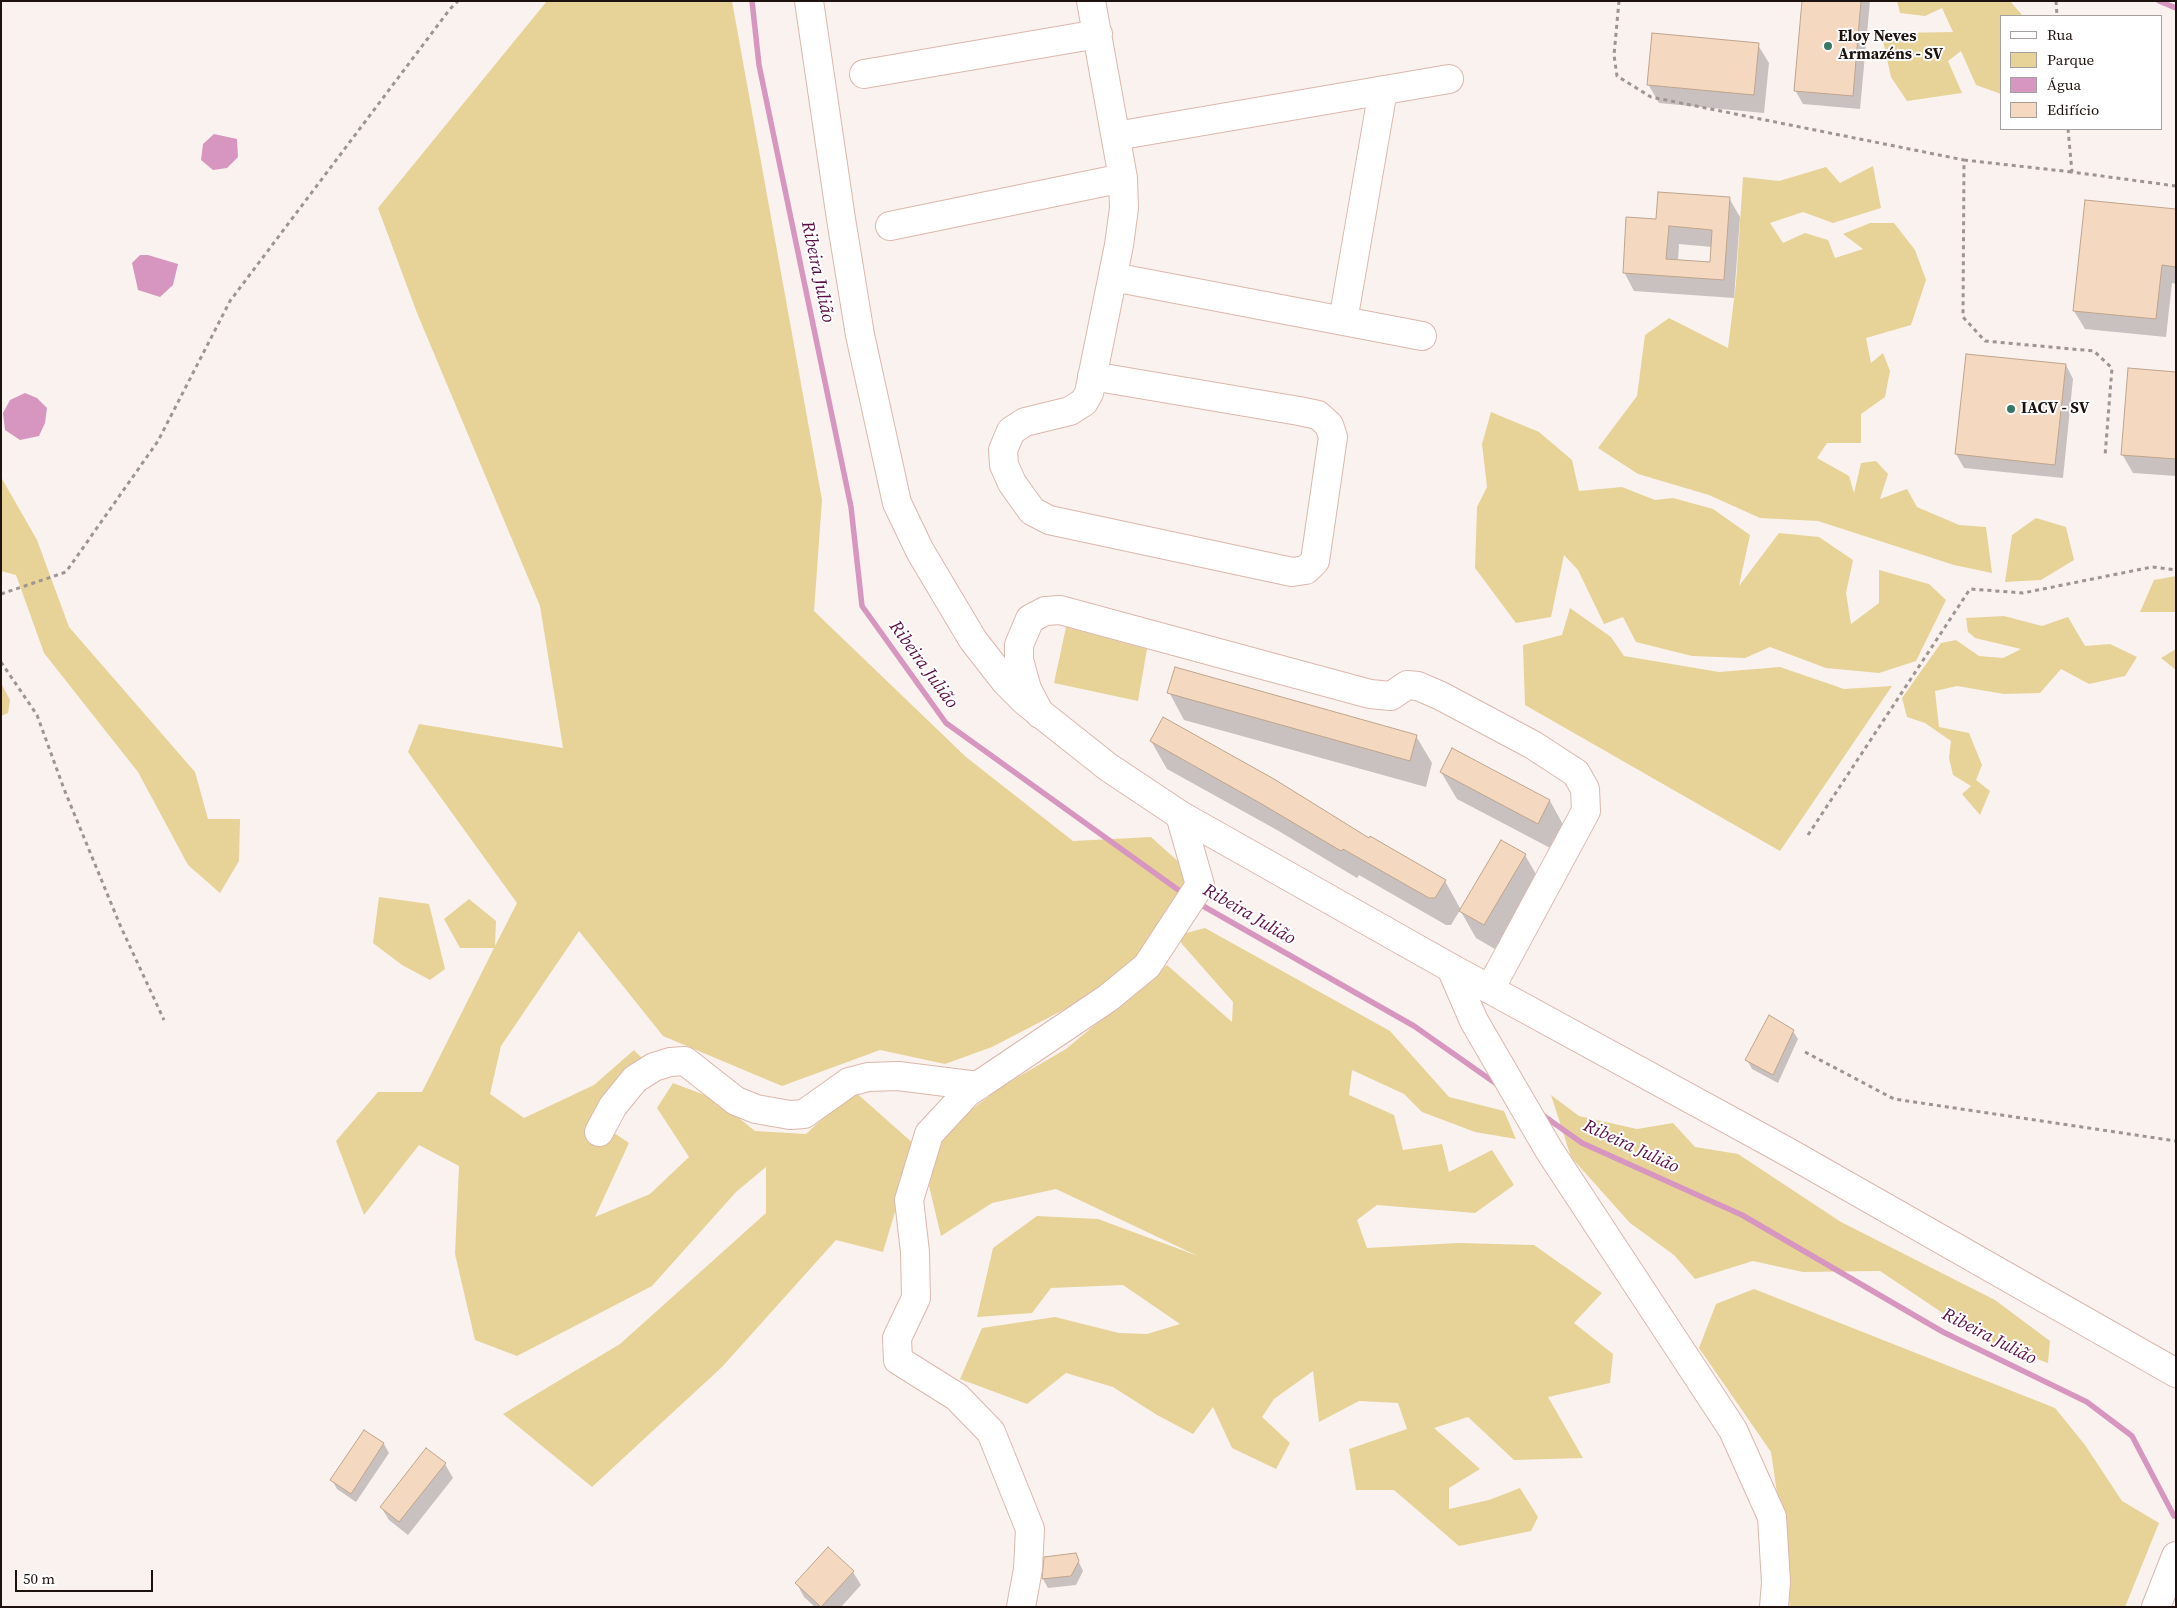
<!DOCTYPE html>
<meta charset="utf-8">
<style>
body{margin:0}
#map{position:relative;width:2177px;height:1608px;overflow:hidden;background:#faf2ef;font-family:"Source Serif 4",serif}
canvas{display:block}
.frame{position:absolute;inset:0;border:2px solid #1e120e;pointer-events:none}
.legend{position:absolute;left:2000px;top:15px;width:162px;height:115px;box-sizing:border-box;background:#fff;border:1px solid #a5a09f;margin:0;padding:6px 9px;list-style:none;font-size:15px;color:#1e120e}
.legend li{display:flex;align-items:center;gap:10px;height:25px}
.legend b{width:25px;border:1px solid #a5a09f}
.scale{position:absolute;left:15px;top:1570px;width:138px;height:22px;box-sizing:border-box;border:2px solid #1e120e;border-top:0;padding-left:6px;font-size:15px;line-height:18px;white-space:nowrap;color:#1e120e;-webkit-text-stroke:4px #fff;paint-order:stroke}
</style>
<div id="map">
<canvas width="2177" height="1608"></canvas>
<div class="frame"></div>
<ul class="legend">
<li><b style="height:6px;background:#fff"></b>Rua</li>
<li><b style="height:14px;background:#e7d397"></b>Parque</li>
<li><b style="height:14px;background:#d796bf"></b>Água</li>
<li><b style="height:14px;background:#f4d8bf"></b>Edifício</li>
</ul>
<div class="scale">50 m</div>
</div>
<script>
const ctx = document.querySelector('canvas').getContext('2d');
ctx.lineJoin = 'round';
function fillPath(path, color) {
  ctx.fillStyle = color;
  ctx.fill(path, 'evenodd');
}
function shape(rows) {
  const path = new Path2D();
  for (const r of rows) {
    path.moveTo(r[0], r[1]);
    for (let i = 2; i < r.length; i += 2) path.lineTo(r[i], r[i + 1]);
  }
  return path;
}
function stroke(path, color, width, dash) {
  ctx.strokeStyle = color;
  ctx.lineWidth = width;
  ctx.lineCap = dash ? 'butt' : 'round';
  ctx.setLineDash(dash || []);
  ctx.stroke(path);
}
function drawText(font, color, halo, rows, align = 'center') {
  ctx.font = font + ' "Source Serif 4",serif';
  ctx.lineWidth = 4;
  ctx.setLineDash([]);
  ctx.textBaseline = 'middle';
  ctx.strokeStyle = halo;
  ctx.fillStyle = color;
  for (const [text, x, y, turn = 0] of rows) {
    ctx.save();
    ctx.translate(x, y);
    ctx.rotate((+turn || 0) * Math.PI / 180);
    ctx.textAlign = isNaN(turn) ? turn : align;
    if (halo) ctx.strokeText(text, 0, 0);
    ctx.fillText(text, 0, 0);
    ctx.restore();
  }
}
const green = shape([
 [547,1,732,1,822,500,814,611,966,757,1073,841,1151,837,1191,873,1123,979,992,1047,945,1064,880,1050,782,1086,663,1036,579,931,501,1046,490,1094,524,1118,594,1085,634,1050,648,1064,595,1120,629,1143,595,1217,650,1194,689,1157,657,1108,673,1083,715,1099,755,1131,806,1134,853,1090,915,1145,883,1252,836,1240,722,1367,592,1487,503,1414,620,1344,766,1213,766,1167,736,1192,652,1286,517,1356,475,1340,455,1254,459,1166,419,1145,364,1215,336,1141,378,1092,422,1092,494,948,460,948,444,919,469,899,496,921,495,946,517,903,408,752,419,724,563,748,540,606,417,313,378,208],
 [1897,1,2010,1,2023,16,2001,16,2001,94,1976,85,1961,51,1948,61,1962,93,1907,101,1891,77,1883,41,1898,33,1953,32,1942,8,1925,16,1900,13],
 [1873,166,1881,208,1833,223,1803,212,1770,223,1783,243,1805,233,1828,240,1835,258,1863,249,1843,234,1870,223,1894,223,1915,250,1926,280,1911,325,1866,338,1871,363,1883,353,1890,371,1885,397,1861,414,1861,443,1827,443,1817,458,1849,476,1854,493,1861,463,1876,461,1888,474,1880,499,1907,489,1917,507,1959,525,1986,527,1992,573,1954,565,1818,521,1760,518,1709,495,1638,474,1598,448,1637,396,1645,335,1669,318,1728,348,1736,283,1743,177,1779,181,1826,167,1840,183],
 [1491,412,1539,432,1572,460,1579,491,1622,487,1655,500,1673,498,1713,509,1750,535,1739,586,1779,533,1819,537,1853,560,1846,593,1851,624,1879,603,1879,570,1929,584,1946,600,1916,661,1879,673,1826,668,1770,647,1745,658,1692,656,1636,642,1623,617,1604,624,1578,570,1564,555,1551,617,1516,623,1475,568,1477,507,1487,487,1482,444],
 [1,477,37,540,69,627,195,772,208,819,240,819,239,861,220,893,188,865,138,772,44,653,16,575,1,571],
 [2036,518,2066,527,2074,560,2041,580,2005,582,2012,535],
 [2176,576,2176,612,2140,612,2154,580],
 [1570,608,1611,637,1624,656,1719,672,1780,667,1844,689,1892,686,1780,851,1525,705,1523,645,1562,635],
 [2004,616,2042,626,2068,617,2085,646,2110,644,2137,657,2125,676,2089,684,2061,669,2040,693,2004,694,1957,686,1935,691,1939,727,1969,733,1982,765,1976,780,1990,791,1980,815,1962,794,1971,786,1953,775,1949,758,1951,741,1925,723,1907,717,1902,698,1941,643,1956,640,1979,656,2003,658,2021,649,1975,638,1968,632,1966,618],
 [1066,627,1147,649,1138,701,1054,683],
 [2176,649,2176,670,2161,658],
 [1,683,10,700,8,713,1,716],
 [379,897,429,904,445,969,430,980,402,965,373,943],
 [1205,928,1390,1031,1449,1097,1504,1111,1516,1139,1475,1132,1422,1112,1404,1094,1352,1070,1349,1095,1394,1115,1403,1150,1442,1144,1449,1172,1492,1150,1514,1185,1475,1213,1377,1205,1357,1220,1367,1248,1458,1243,1534,1245,1602,1293,1574,1323,1613,1354,1610,1383,1548,1397,1583,1458,1514,1460,1468,1417,1434,1428,1480,1469,1449,1488,1449,1509,1489,1500,1520,1488,1538,1517,1531,1531,1459,1546,1394,1490,1356,1490,1349,1449,1407,1429,1398,1403,1359,1401,1319,1422,1313,1371,1274,1399,1262,1417,1290,1443,1276,1469,1232,1448,1213,1407,1193,1434,1157,1415,1113,1387,1066,1373,1027,1404,960,1379,982,1328,1055,1317,1119,1333,1147,1334,1180,1324,1123,1285,1051,1288,1032,1313,977,1317,993,1248,1037,1216,1098,1219,1198,1256,1056,1189,992,1203,941,1236,929,1186,941,1133,1001,1087,1066,1049,1167,965,1232,1022,1233,1002,1175,936],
 [1551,1095,1579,1116,1637,1129,1673,1123,1695,1147,1738,1154,1841,1222,1995,1300,2050,1341,2048,1363,1980,1338,1880,1271,1803,1272,1753,1261,1695,1279,1674,1255,1630,1223,1571,1157],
 [1754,1289,2055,1408,2085,1445,2122,1501,2159,1523,2125,1607,1790,1607,1786,1554,1771,1452,1699,1348,1716,1304]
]);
const water = shape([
 [214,134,237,139,238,157,227,168,213,170,201,160,203,144],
 [140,255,148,255,178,264,173,285,160,297,138,290,132,263],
 [25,393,37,398,47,408,45,423,39,436,20,440,5,430,3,413,10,400]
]);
const shadow = shape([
 [1803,1,1870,1,1860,109,1803,104,1795,90],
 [1758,45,1769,63,1764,113,1659,103,1648,84],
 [1729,198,1740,217,1734,298,1634,291,1624,272,1658,221],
 [1679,244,1712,247,1711,263,1678,261],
 [2176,210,2176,284,2172,283,2166,337,2085,329,2074,311],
 [2066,365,2073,379,2063,478,1964,468,1956,454],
 [2176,373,2176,476,2133,473,2122,454],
 [1169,692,1416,736,1432,763,1426,787,1184,720],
 [1151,741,1369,840,1445,881,1461,910,1525,855,1541,883,1500,952,1476,938,1460,910,1451,925,1446,925,1359,875,1357,878,1277,830,1167,769],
 [1453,750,1550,801,1565,828,1554,850,1457,799,1441,772],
 [1793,1031,1798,1039,1778,1083,1752,1069,1747,1060],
 [364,1431,384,1444,389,1453,356,1502,337,1489,332,1480],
 [445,1464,453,1478,408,1535,389,1520,381,1507],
 [1075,1554,1083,1571,1076,1585,1048,1588,1043,1579,1045,1559],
 [853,1572,861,1585,841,1607,815,1607,804,1597,797,1584]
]);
const stream = shape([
 [752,1,759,65,851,507,862,606,946,723,1184,894],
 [2159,1,2176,8],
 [1196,902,1414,1026,1498,1085],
 [1541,1114,1582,1143,1742,1215,1943,1332,2087,1402,2132,1436,2174,1516]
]);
const building = shape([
 [1802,1,1861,1,1853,96,1794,91,1802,1],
 [1652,33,1759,43,1754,95,1647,85,1652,33],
 [1658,192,1730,197,1724,280,1623,273,1626,217,1656,219,1658,192],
 [1669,226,1712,230,1710,262,1666,259,1669,226],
 [2085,200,2176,209,2176,267,2162,265,2156,319,2073,311,2085,200],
 [1966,354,2066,364,2055,465,1955,454,1966,354],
 [2128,368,2176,372,2176,459,2121,455,2128,368],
 [1175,667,1417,735,1410,761,1167,693,1175,667],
 [1163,717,1274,779,1369,838,1370,836,1446,880,1435,898,1429,898,1343,849,1341,851,1260,803,1150,741,1163,717],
 [1452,748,1550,800,1538,824,1440,772,1452,748],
 [1501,840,1526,854,1484,925,1459,911,1501,840],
 [1769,1015,1794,1030,1773,1075,1745,1060,1769,1015],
 [364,1430,384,1443,351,1494,330,1480,364,1430],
 [426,1448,446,1463,399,1522,380,1507,426,1448],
 [828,1547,854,1571,821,1607,795,1583,828,1547],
 [1076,1553,1079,1561,1071,1576,1042,1579,1044,1557,1076,1553]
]);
const path = shape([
 [1619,1,1614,55,1617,76,1651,97,1964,160,1963,317,1985,341,2094,351,2112,368,2105,456],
 [2056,1,2057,16],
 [2068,129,2072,172,2176,186],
 [1964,160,2072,172],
 [1,594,66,572,158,441,230,301,450,9,458,1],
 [1,662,37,715,64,789,120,925,164,1020],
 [1808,835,1970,589,2023,593,2152,567,2176,570],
 [1805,1052,1894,1099,2176,1141]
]);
const minor = shape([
 [1091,1,1123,178,1124,208,1119,245,1089,393,1084,402,1070,411,1025,422,1011,431,1003,450,1004,465,1012,483,1032,511,1049,520,1292,572,1306,570,1315,561,1333,437,1329,425,1318,415,1299,411,1092,376],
 [864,74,1098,34],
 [1116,136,1449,79],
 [890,226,1123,178],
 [1113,277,1422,336],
 [1343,321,1383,90],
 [1040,714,1027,689,1019,660,1019,645,1030,619,1045,611,1060,610,1370,694,1391,696,1407,685,1418,686,1441,696,1533,745,1576,773,1585,789,1586,811,1490,989],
 [1451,968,1474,1021,1549,1150,1733,1430,1772,1517,1776,1582,1774,1607],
 [599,1132,613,1106,635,1079,654,1067,670,1062,685,1061,736,1101,756,1109,790,1115,804,1114,849,1082,868,1077,898,1076,978,1086],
 [1021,1607,1028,1569,1030,1529,991,1432,957,1397,898,1360,897,1338,916,1298,915,1252,909,1200,929,1134,967,1093,1108,998,1147,966,1200,885,1180,815],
 [2156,1607,2176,1556]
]);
const major = shape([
 [809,1,841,219,860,335,897,503,920,551,973,640,1005,681,1026,702,1108,767,1180,815,1451,968,1786,1151,2176,1373]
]);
const markers = [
 [1828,46,5,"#377867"],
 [2011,409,5,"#377867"]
];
const poiNames = [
 ["Eloy Neves",1838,37],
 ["Armazéns - SV",1838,55],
 ["IACV - SV",2021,409]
];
const waterNames = [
 ["Ribeira Julião",817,272,78],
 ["Ribeira Julião",923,665,54],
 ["Ribeira Julião",1249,915,30],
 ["Ribeira Julião",1631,1147,25],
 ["Ribeira Julião",1989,1337,27]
];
fillPath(green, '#e7d397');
fillPath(water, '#d796bf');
fillPath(shadow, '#0003');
stroke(stream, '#d796bf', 5.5);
fillPath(building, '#f4d8bf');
stroke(building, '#bfa48c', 1);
stroke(minor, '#dcb7ac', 30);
stroke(major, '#dcb7ac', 30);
stroke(path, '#9e9591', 3, [4, 4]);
stroke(minor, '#fff', 28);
stroke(major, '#fff', 28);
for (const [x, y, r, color] of markers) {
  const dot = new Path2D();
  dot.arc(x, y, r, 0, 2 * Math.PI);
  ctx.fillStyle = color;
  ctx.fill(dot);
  stroke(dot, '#fff', 2);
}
drawText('bold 16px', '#1e120e', '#fff', poiNames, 'left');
drawText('italic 18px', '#5a0e46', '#fff', waterNames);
</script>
